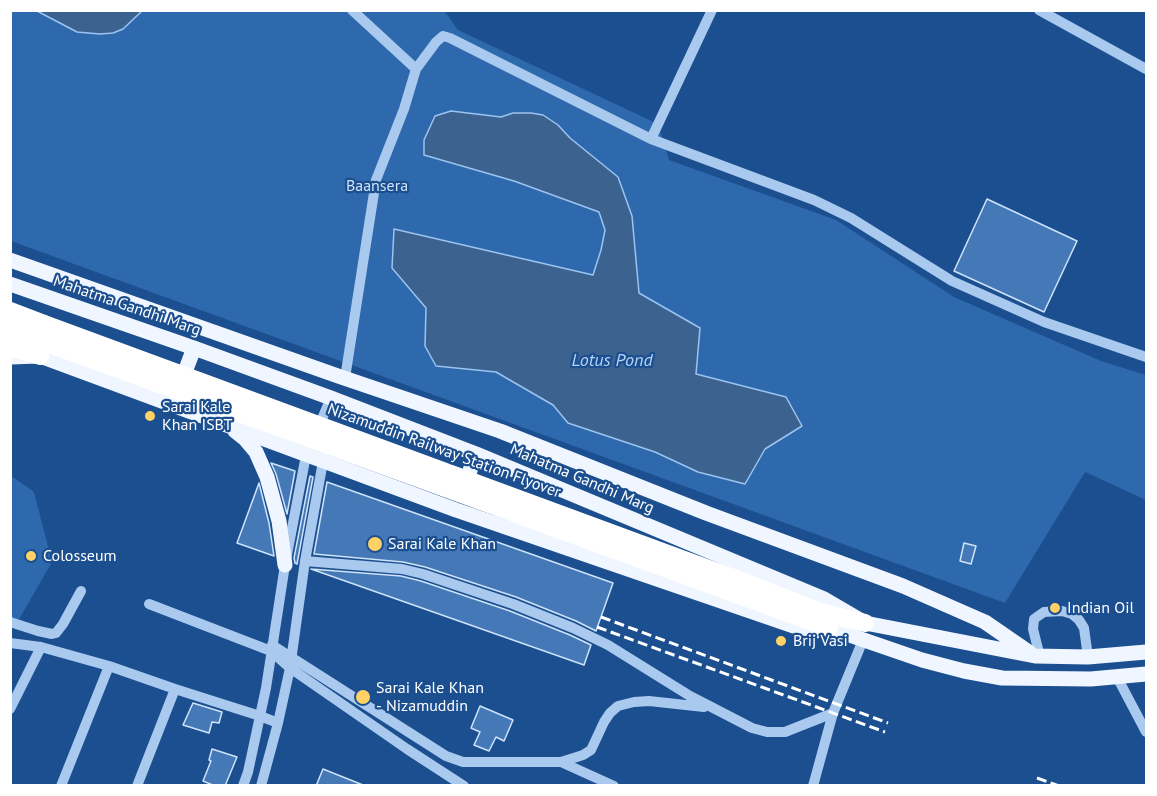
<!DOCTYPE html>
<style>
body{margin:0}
#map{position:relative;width:1157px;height:796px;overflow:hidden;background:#1b4f8f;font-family:"PT Sans",sans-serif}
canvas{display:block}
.frame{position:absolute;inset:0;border:12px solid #fff;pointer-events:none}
</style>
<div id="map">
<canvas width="1157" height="796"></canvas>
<div class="frame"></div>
</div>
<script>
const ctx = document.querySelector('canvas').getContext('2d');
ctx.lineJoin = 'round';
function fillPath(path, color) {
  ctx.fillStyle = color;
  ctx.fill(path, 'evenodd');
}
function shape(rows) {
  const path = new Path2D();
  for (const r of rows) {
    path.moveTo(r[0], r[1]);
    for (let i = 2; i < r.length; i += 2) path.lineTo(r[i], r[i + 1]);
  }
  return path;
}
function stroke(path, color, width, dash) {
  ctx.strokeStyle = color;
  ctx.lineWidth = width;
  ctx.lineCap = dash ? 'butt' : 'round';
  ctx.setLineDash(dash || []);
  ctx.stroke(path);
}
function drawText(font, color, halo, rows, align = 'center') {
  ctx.font = font + ' "PT Sans",sans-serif';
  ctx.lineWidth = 4.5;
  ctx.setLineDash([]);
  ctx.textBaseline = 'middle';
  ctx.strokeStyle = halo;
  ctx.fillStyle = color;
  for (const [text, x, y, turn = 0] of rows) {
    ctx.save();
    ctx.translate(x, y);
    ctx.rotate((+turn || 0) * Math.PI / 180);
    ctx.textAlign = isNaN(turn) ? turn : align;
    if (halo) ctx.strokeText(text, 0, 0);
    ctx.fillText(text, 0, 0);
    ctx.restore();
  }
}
const green = shape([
 [10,11,442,11,446,13,458,30,658,124,669,160,836,220,954,297,1101,361,1146,375,1146,500,1085,472,1005,603,11,241],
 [10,475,34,492,52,562,18,621,11,618]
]);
const water = shape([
 [37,11,142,10,142,11,123,29,113,33,100,34,77,32,37,11],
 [451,111,501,117,513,113,531,113,543,115,558,125,570,138,618,177,632,216,639,293,700,328,696,374,786,397,802,426,765,449,745,484,698,472,655,452,568,423,553,405,496,372,436,366,425,346,426,308,392,268,394,229,593,275,601,250,605,230,599,212,514,181,424,155,424,140,435,116,451,111]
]);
const building = shape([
 [987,199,1077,241,1044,312,954,271,987,199],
 [271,463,295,471,287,514,276,474,271,463],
 [310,476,313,477,297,564,295,563,294,558,310,476],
 [327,482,613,583,596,631,576,621,516,597,425,567,403,562,314,554,327,482],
 [259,483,269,523,274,556,237,543,259,483],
 [964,543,976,546,971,564,960,561,964,543],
 [311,569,401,576,421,581,510,611,570,635,591,645,584,665,311,569],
 [193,703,222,712,219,723,212,722,209,733,183,725,193,703],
 [480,706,513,720,504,741,496,737,489,751,474,745,480,732,471,728,480,706],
 [212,749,237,757,225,786,215,786,203,781,211,761,209,760,212,749],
 [323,769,363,785,363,786,316,786,323,769]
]);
const minor = shape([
 [1039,10,1146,69],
 [416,69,436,42,443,36,450,38,651,139,814,200,851,218,952,281,1044,322,1146,357],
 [651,139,712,10],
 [345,378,376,180,404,109,416,69,352,10],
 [318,428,331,398],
 [305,561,402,569,423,574,513,604,573,628,608,645,690,696,752,728,767,732,785,732,833,713],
 [149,604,271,651,290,668,407,749,464,786],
 [10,622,38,631,52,634,56,633,63,624,81,591],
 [10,643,41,647,109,666,175,689,260,716,278,723],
 [272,645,446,756,463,762,561,762,583,755,591,750,604,722,610,713,618,706,634,702,649,701,704,707],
 [1040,657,1033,629,1034,619,1044,612,1062,611,1072,614,1079,620,1084,628,1088,657],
 [1117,677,1146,732],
 [10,709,41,647],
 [561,762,614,786],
 [61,786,109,666],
 [137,786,175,689],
 [243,786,248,772,266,688,285,565,307,450],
 [261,786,278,723,290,668,305,561,324,456],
 [813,786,833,713,863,640]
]);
const major = shape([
 [10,260,338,376,500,431,706,513,903,586,985,622,1030,653],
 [10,284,194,348,331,398,476,454,824,599,865,623,1035,656,1088,657,1146,652],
 [10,357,40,356,456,510,805,630,816,631,829,628,922,660,964,671,1002,678,1091,679,1146,674],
 [180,385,194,348],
 [235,431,245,439,256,452,267,477,279,521,285,565],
 [463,490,476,454]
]);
const highway = shape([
 [10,311,44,324],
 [10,330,36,339],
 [10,347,40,356],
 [733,578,820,612,865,623],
 [728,591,829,628]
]);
const rail = shape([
 [601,617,888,723],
 [597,627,885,732],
 [1037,778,1059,786]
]);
const highwayBridge = shape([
 [44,324,733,578],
 [36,339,728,591]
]);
const markers = [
 [150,416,6,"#ffd166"],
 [375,544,8,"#ffd166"],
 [31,556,6,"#ffd166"],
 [1055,608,6,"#ffd166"],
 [781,641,6,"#ffd166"],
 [363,697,8,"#ffd166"]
];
const parkNames = [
 ["Baansera",377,186]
];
const streetNames = [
 ["Mahatma Gandhi Marg",127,306,19],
 ["Nizamuddin Railway Station Flyover",444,451,20],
 ["Mahatma Gandhi Marg",582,479,23]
];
const poiNames = [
 ["Sarai Kale",162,407],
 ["Khan ISBT",162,425],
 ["Sarai Kale Khan",388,544],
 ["Colosseum",43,556],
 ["Indian Oil",1067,608],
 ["Brij Vasi",793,641],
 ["Sarai Kale Khan",376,688],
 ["- Nizamuddin",376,706]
];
const waterNames = [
 ["Lotus Pond",612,361]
];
fillPath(green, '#2e69ad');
fillPath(water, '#3c6290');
stroke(water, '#9cc4f0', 1.5);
fillPath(building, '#4478b7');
stroke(building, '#cfe3fa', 1.5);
stroke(minor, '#a9c9ee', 10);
stroke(major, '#f0f6ff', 15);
stroke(highway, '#fff', 18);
stroke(rail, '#fff', 3, [10, 4.5]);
stroke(highwayBridge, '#fff', 18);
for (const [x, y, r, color] of markers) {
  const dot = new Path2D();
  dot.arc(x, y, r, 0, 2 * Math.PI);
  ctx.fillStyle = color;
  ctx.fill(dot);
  stroke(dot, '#1b4f8f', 2);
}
drawText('16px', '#cfe3fa', '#1b4f8f', parkNames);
drawText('16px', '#fff', '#1b4f8f', streetNames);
drawText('16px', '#fff', '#1b4f8f', poiNames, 'left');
drawText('italic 18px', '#b5d3f5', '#1b4f8f', waterNames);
</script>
